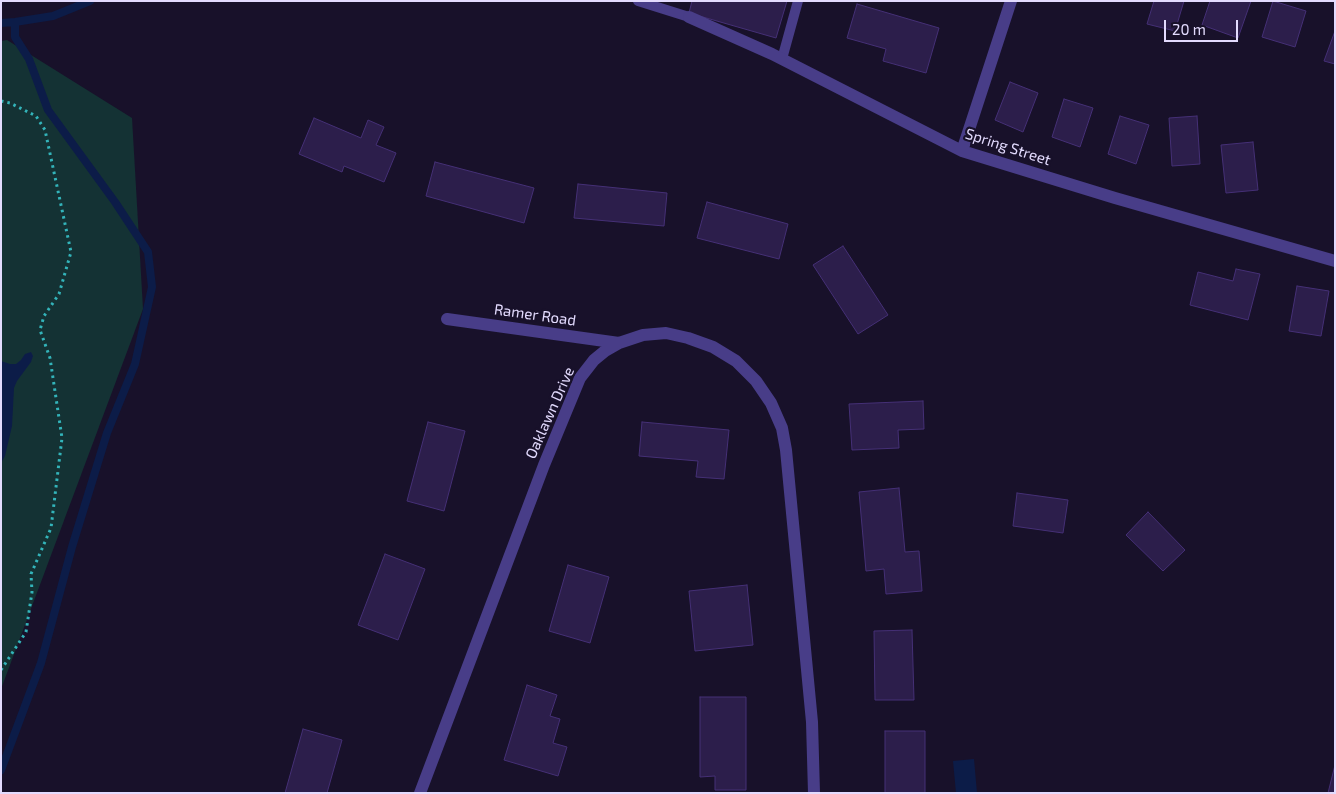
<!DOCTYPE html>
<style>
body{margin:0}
#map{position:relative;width:1336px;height:794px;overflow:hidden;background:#18112a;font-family:"Exo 2",sans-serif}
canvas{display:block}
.frame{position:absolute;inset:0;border:2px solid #e3dbfe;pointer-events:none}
.scale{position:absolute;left:1164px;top:20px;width:74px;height:22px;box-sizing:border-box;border:2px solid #e3dbfe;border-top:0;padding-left:6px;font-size:15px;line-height:18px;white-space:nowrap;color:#e3dbfe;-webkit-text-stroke:4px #18112a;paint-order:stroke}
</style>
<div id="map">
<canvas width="1336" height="794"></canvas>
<div class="frame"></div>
<div class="scale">20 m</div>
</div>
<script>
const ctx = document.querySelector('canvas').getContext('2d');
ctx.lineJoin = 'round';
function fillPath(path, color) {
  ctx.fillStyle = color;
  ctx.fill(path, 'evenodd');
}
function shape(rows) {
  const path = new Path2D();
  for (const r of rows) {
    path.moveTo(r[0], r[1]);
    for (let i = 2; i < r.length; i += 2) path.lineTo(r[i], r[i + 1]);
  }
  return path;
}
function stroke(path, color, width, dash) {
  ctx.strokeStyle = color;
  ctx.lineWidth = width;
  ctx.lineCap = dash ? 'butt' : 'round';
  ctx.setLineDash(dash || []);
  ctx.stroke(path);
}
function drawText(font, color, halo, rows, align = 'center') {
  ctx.font = font + ' "Exo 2",sans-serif';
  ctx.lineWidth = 4.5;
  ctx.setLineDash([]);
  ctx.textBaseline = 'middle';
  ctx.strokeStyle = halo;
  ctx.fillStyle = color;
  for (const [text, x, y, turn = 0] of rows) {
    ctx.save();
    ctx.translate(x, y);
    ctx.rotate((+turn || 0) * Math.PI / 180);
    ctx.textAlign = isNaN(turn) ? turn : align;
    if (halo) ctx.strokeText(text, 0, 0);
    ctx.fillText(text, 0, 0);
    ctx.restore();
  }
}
const green = shape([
 [7,40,132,118,143,309,1,689,1,41]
]);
const water = shape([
 [31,352,33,356,31,362,17,381,14,388,12,426,5,456,1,463,1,361,10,364,16,364,21,360,25,354],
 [974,759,977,793,956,793,953,761]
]);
const stream = shape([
 [1,23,15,22,53,16,90,1],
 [1,770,41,663,72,547,107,433,135,364,152,287,148,252,115,202,48,110,29,59,15,37,15,22]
]);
const building = shape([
 [692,1,787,1,776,38,689,13,692,1],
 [1154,1,1184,1,1175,31,1147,24,1154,1],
 [1210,1,1251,1,1238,38,1202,25,1210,1],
 [1273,1,1306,11,1295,47,1262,37,1273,1],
 [857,4,939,28,926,73,883,61,886,49,847,38,857,4],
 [1335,31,1335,64,1324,61,1335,31],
 [1010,82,1038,93,1023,132,995,120,1010,82],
 [1064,99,1093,108,1080,147,1052,137,1064,99],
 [1120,116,1149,125,1136,164,1108,154,1120,116],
 [1197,116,1200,164,1172,166,1169,118,1197,116],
 [314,118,361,138,368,120,384,127,376,145,396,153,384,182,344,166,342,172,299,154,314,118],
 [1253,142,1258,190,1226,193,1221,145,1253,142],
 [435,162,534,188,524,223,426,196,435,162],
 [578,184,667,193,664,226,574,218,578,184],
 [707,202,788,224,779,259,697,238,707,202],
 [843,246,888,315,858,334,813,265,843,246],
 [1236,269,1260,274,1248,320,1190,305,1198,272,1233,281,1236,269],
 [1297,286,1329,291,1321,336,1289,331,1297,286],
 [923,401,924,429,898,430,899,448,852,450,849,404,923,401],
 [428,422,465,431,444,511,407,501,428,422],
 [642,422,729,430,724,479,696,477,698,461,639,456,642,422],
 [899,488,905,552,919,551,922,591,886,594,884,569,866,571,859,492,899,488],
 [1017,493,1068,500,1063,533,1013,526,1017,493],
 [1148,512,1185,550,1163,571,1126,535,1148,512],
 [385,554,425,569,398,640,358,625,385,554],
 [568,565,609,577,590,643,549,631,568,565],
 [747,585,753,645,695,651,689,591,747,585],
 [912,630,914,700,875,700,874,631,912,630],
 [527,685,557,695,550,716,560,719,553,743,567,747,558,776,504,760,527,685],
 [700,697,746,697,746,790,715,790,715,776,700,777,700,697],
 [303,729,342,740,327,793,285,793,303,729],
 [885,731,925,731,925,793,885,793,885,731],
 [1335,765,1335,793,1328,793,1335,765]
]);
const path = shape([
 [1,101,10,103,36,116,45,130,71,252,59,294,44,316,40,330,50,358,62,438,51,528,31,574,32,592,26,632,1,670]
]);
const service = shape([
 [638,1,689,17],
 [782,59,798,1]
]);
const minor = shape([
 [689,17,772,54,962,151,1115,198,1335,261],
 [962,151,1011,1],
 [447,319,619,343],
 [420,793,544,465,580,378,594,360,605,351,619,343,643,335,666,333,688,338,713,347,736,361,756,381,771,403,782,428,786,450,812,722,814,793]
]);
const streetNames = [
 ["Spring Street",1008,147,18],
 ["Ramer Road",535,315,8],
 ["Oaklawn Drive",550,413,-66]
];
fillPath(green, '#143234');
fillPath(water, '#0c1c48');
stroke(stream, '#0c1c48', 8);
fillPath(building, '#2c1e4b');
stroke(building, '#453076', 1);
stroke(path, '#33b4ba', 3, [2.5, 4]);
stroke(service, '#483d88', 10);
stroke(minor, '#483d88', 12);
drawText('15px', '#e3dbfe', '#18112a', streetNames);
</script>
